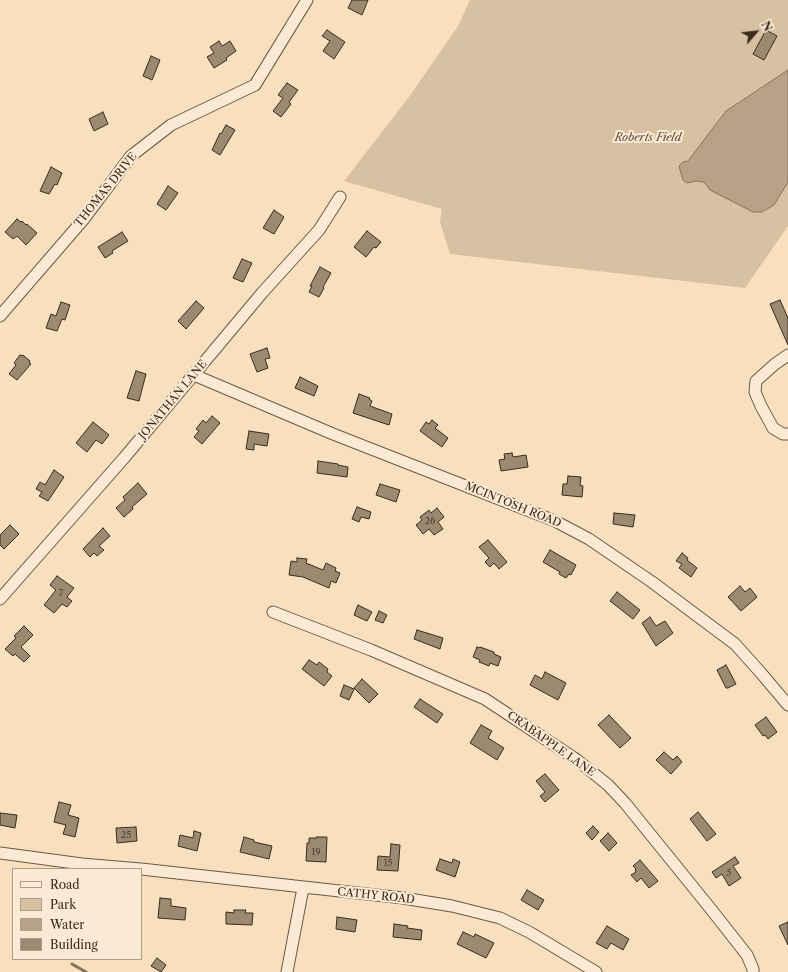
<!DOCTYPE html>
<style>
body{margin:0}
#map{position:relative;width:788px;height:972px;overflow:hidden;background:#f8dfbd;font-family:"Libre Caslon Text",serif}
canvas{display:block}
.legend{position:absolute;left:12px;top:868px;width:130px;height:92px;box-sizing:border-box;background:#faead4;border:1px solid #ad9e8b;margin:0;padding:5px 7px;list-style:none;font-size:12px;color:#392c1e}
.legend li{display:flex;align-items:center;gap:8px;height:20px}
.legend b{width:20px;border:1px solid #ad9e8b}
.north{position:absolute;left:736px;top:12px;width:40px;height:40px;-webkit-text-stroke:3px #faead4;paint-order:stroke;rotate:62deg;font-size:11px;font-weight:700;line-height:16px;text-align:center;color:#392c1e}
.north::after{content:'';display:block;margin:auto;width:14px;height:18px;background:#392c1e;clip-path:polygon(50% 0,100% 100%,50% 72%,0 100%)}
</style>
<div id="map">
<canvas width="788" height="972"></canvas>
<ul class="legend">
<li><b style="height:5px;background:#faead4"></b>Road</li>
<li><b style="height:11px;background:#d8c1a2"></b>Park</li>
<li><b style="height:11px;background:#b7a287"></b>Water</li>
<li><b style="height:11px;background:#9c8971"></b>Building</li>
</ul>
<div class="north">N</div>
</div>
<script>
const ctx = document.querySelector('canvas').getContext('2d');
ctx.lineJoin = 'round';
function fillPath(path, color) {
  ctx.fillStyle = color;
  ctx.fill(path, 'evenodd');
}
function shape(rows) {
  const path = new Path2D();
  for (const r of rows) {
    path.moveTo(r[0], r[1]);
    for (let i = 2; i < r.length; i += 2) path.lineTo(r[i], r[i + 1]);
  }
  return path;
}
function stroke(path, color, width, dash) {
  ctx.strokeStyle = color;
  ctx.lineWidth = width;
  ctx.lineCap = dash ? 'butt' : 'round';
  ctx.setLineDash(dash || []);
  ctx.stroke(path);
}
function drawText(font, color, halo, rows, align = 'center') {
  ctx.font = font + ' "Libre Caslon Text",serif';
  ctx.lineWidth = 4;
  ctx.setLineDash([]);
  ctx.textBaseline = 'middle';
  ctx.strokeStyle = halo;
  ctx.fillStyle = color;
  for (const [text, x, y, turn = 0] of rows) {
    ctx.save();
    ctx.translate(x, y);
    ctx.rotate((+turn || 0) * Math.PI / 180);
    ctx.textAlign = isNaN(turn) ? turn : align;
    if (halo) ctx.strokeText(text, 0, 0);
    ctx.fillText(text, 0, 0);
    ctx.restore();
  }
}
const green = shape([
 [470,0,788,0,788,226,745,288,450,254,440,222,442,209,344,181,409,97,458,26]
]);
const water = shape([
 [788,70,788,182,774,205,762,212,753,212,710,190,704,182,696,181,687,183,683,180,679,166,683,162,688,161,726,111,788,70]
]);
const stream = shape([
 [72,964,86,972]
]);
const building = shape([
 [352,0,368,0,362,15,348,8,352,0],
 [327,30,345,42,334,59,323,51,330,41,322,36,327,30],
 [766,30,777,36,764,60,753,54,766,30],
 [219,41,222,46,230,41,236,51,226,58,227,60,214,68,207,57,214,53,210,47,219,41],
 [151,56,160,60,152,80,143,76,151,56],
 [287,83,298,90,289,102,291,104,281,117,273,111,283,98,278,95,287,83],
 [103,112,108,124,94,131,89,119,103,112],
 [226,125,235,130,220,155,212,150,220,133,221,134,226,125],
 [51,167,62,173,57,185,55,184,49,194,40,191,51,167],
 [168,186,178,193,166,210,157,204,168,186],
 [274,210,284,217,274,234,263,228,274,210],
 [17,219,21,222,22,221,26,225,27,224,37,233,26,245,17,236,13,239,5,232,17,219],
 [367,231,381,242,376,248,374,247,366,257,354,247,367,231],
 [122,232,128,241,112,251,113,253,105,258,98,247,122,232],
 [242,259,252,263,243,282,233,278,242,259],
 [320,267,331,273,323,287,324,288,319,297,309,292,312,286,310,286,320,267],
 [780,300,788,318,788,345,770,304,780,300],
 [196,301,204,308,186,329,178,321,196,301],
 [61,302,70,305,65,320,62,319,57,331,46,328,51,314,56,316,61,302],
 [267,348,270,358,265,359,268,368,257,372,250,354,267,348],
 [20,355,22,356,23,355,30,361,29,363,31,364,17,380,9,374,16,365,14,363,20,355],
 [136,371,146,374,139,401,127,398,136,371],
 [300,377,318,386,314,396,295,388,300,377],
 [359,394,370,398,369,399,372,401,370,406,392,414,389,425,353,413,359,394],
 [212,416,220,423,202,444,194,437,199,431,196,429,203,420,206,423,212,416],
 [432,420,438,425,435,428,448,438,442,447,420,431,426,422,429,424,432,420],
 [93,422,109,435,102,444,96,440,87,452,76,443,93,422],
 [249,431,269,434,267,446,254,444,254,450,246,449,249,431],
 [512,453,513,457,526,455,528,467,501,471,499,460,505,459,504,454,512,453],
 [318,461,338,464,338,465,348,467,347,477,317,473,318,461],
 [54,470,64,477,48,501,39,496,42,492,36,489,40,482,45,485,54,470],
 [568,476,581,477,580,485,583,486,582,497,562,495,563,484,567,484,568,476],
 [138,483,147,494,132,507,133,509,124,517,116,508,125,500,123,497,138,483],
 [380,484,400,490,396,502,376,495,380,484],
 [357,507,371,512,369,519,361,517,359,522,352,519,357,507],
 [437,508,444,517,438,522,443,529,434,535,429,529,423,534,416,525,422,520,420,517,429,510,431,513,437,508],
 [614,513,635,515,633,527,613,524,614,513],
 [10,525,19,534,4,549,0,545,0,535,10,525],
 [103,528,110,536,99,546,104,550,97,556,94,553,90,557,83,549,103,528],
 [488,540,507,562,499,569,494,563,490,567,485,562,489,558,479,547,488,540],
 [550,550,576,565,571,575,569,574,566,578,559,574,560,572,543,562,550,550],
 [682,553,688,558,687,560,697,568,691,577,679,568,682,564,676,561,682,553],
 [297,558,307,559,306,563,323,570,326,563,336,568,335,571,340,573,336,583,331,581,329,588,303,577,289,575,291,561,297,562,297,558],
 [57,576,74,588,67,597,72,601,67,607,62,604,54,613,44,605,56,590,50,585,57,576],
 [740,586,745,592,750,588,757,597,741,611,728,597,740,586],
 [617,592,640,610,633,619,610,601,617,592],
 [358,605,372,612,367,621,354,615,358,605],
 [379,611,387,615,383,623,375,620,379,611],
 [650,617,656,626,665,621,673,633,656,646,642,623,650,617],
 [24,626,33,635,21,647,30,656,24,662,15,654,13,656,5,649,16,638,14,636,24,626],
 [417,630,443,638,440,649,414,639,417,630],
 [477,647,479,648,480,647,494,652,494,654,501,657,498,666,490,663,489,666,479,662,480,660,473,657,477,647],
 [309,660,317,665,319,662,328,669,327,672,332,676,324,686,302,669,309,660],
 [726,665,736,684,728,688,726,688,717,670,726,665],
 [545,672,566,683,558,700,530,685,535,675,542,679,545,672],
 [362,679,378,694,369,703,354,688,362,679],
 [344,685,354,689,349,700,340,696,344,685],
 [420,699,443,714,437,723,414,707,420,699],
 [609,715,631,738,620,748,598,725,609,715],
 [766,717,777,732,768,739,765,735,763,736,755,725,766,717],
 [481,725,492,731,488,738,504,748,497,760,470,743,481,725],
 [664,752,673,760,677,756,682,762,671,774,656,760,664,752],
 [545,774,559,790,545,802,540,796,545,792,536,781,545,774],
 [59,802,71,805,68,815,79,818,75,837,63,834,66,825,54,822,59,802],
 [698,812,716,834,707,841,690,819,698,812],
 [0,813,17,815,15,828,0,825,0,813],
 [593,826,599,832,592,840,586,833,593,826],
 [136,827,137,841,117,843,116,828,136,827],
 [194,831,201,833,197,851,178,846,180,835,193,838,194,831],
 [608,833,617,843,609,851,600,841,608,833],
 [244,837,254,840,254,842,272,846,269,859,240,852,244,837],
 [317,837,327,837,326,862,306,861,307,843,309,843,309,838,317,838,317,837],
 [391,844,400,845,398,871,377,870,378,856,390,857,391,844],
 [735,857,739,863,733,866,741,878,729,886,722,874,716,878,712,872,735,857],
 [440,859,452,863,453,859,460,862,455,877,436,870,440,859],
 [640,860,658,881,649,888,641,878,637,882,631,875,636,872,635,870,636,869,633,866,640,860],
 [527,890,544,900,538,910,521,900,527,890],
 [160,898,171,899,171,906,186,908,185,920,158,918,160,898],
 [234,910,246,910,245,913,253,913,252,925,226,924,226,912,234,913,234,910],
 [337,917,357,920,355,932,336,929,337,917],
 [788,922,788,945,779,926,788,922],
 [394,924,408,926,407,928,422,930,421,940,393,937,394,924],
 [607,926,629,939,623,950,611,943,607,949,596,943,607,926],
 [463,932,474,937,475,934,494,943,486,958,457,944,463,932],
 [157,958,166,965,161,972,151,966,157,958]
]);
const street = shape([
 [0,316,83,220,131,156,171,125,255,85,307,0],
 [788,355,775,364,756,381,755,392,761,406,773,428,783,434,788,434],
 [194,375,333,434,555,521,589,539,652,582,735,644,761,673,788,705],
 [0,599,124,458,262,293,319,230,340,197],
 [273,612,371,650,485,699,577,760,608,785,625,803,710,908,747,955,753,969,753,972],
 [0,853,82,864,140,869],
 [141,869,403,898,452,906,500,918,529,932,596,972],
 [287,972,303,888]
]);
const numberNames = [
 ["26",430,521],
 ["7",61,593],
 ["25",126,835],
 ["19",316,852],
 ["15",388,863],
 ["5",729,873]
];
const parkNames = [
 ["Roberts Field",648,138]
];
const streetNames = [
 ["THOMAS DRIVE",106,190,-51],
 ["JONATHAN LANE",173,400,-50],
 ["MCINTOSH ROAD",513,505,22],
 ["CRABAPPLE LANE",551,744,35],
 ["CATHY ROAD",376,896,6]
];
fillPath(green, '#d8c1a2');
fillPath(water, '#b7a287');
stroke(water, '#85735d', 1);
stroke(stream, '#85735d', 3);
fillPath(building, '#9c8971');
stroke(building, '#392c1e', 1);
stroke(street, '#695946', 13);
stroke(street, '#faead4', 11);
drawText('9px', '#524333', null, numberNames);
drawText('italic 11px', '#594a38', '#faead4', parkNames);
drawText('11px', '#392c1e', '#faead4', streetNames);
</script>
